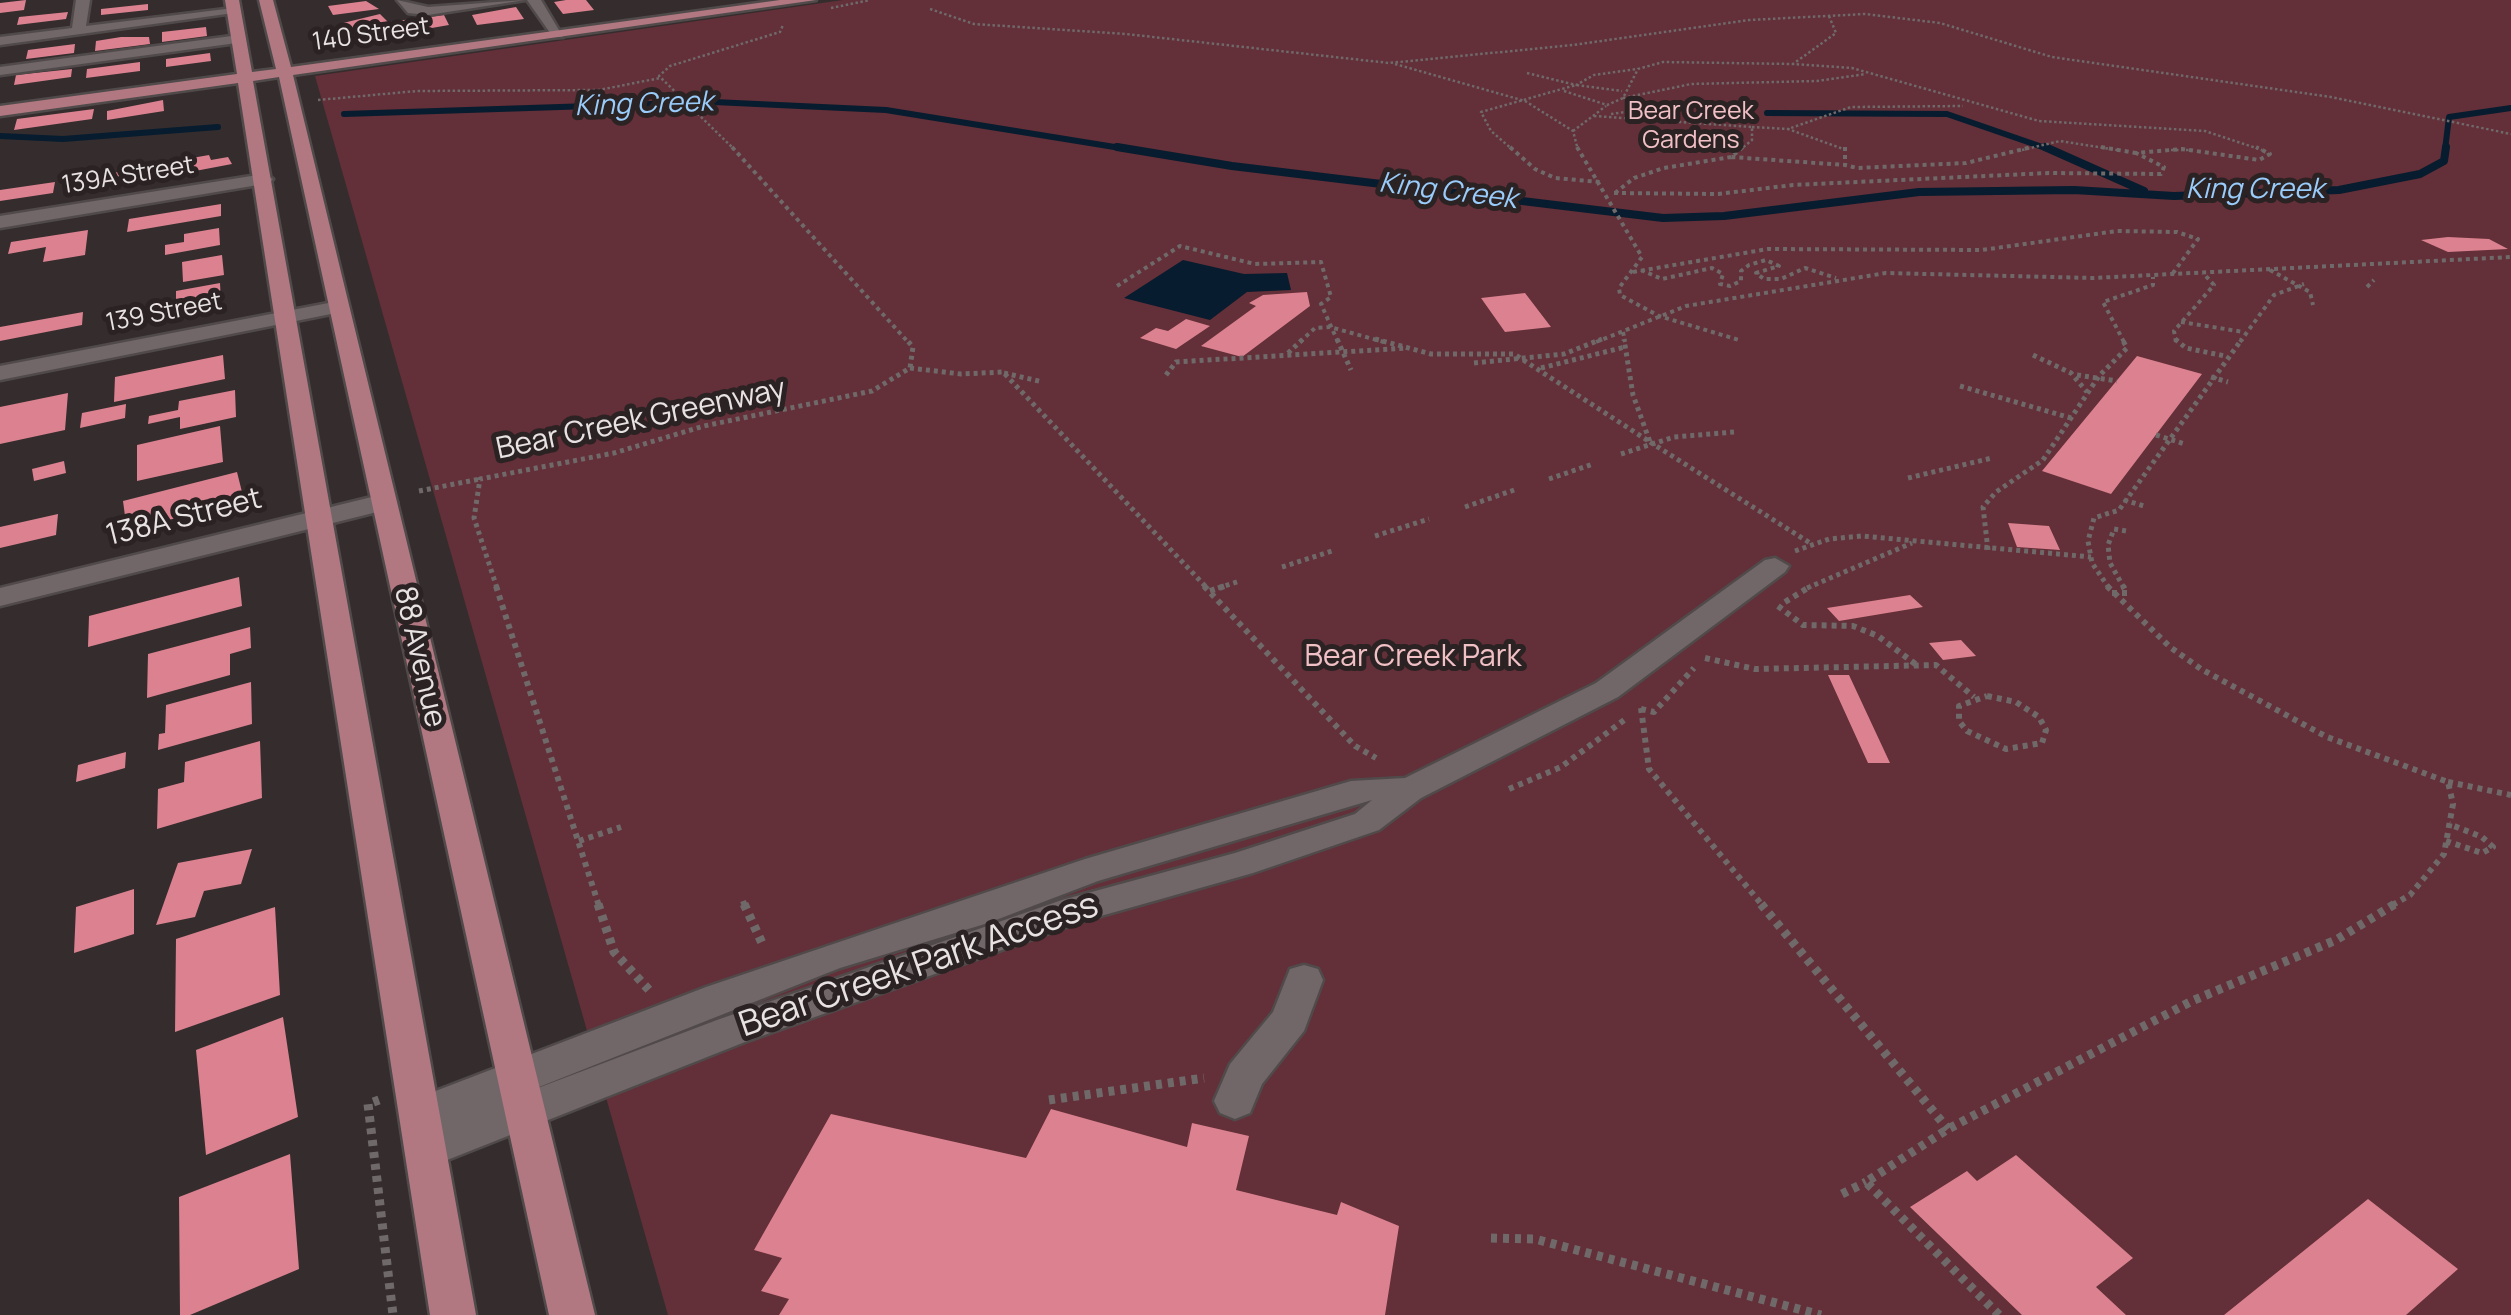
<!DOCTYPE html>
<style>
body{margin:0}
canvas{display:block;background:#342c2d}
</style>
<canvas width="2511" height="1315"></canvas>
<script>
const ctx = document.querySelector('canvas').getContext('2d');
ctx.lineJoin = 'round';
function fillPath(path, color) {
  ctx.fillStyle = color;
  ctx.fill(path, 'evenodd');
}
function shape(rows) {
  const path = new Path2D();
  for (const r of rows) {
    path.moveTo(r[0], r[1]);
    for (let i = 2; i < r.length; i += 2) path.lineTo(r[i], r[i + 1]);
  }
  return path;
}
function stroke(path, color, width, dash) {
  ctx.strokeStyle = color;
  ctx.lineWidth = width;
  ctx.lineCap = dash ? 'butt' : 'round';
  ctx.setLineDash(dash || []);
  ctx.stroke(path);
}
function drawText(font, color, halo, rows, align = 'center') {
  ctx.font = font + ' Manrope,sans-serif';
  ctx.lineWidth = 10;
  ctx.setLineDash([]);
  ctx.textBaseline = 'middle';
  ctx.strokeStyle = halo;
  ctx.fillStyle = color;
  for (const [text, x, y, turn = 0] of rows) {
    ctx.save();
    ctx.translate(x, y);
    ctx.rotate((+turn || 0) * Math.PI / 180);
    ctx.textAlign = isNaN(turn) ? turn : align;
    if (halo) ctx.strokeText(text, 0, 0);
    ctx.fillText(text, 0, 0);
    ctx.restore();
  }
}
const green = shape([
 [843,0,2511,0,2511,1315,668,1315,315,76]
]);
const water = shape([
 [1183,260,1244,274,1287,273,1291,290,1247,292,1210,320,1124,298]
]);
const streamFar1 = shape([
 [1767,113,1947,114,2051,150],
 [344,114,714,102,886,110,1133,150],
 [0,136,63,139,218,127],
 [2445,150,2449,117,2511,108]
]);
const stream = shape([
 [1117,147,1232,166,1663,218,1724,216,1919,192,2074,190,2174,196,2339,190,2420,174,2444,161,2446,147],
 [2045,147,2144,191]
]);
const building = shape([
 [26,0,24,10,0,13,0,3],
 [566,0,586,0,594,10,563,14,554,2],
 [366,1,379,9,333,15,328,6],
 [148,4,148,10,101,15,101,9],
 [516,7,524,19,477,25,472,15],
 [68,12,66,19,17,25,19,17],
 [380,14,388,22,444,15,449,25,351,42,343,23],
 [206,27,207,36,162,42,162,32],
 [121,37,149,37,150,44,95,51,96,41],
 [75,44,74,53,26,59,28,50],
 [210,53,211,61,166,67,166,59],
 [140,62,140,71,86,78,87,69],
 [72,69,71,77,14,85,16,75],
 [163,100,164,111,107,120,107,111],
 [94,109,92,119,14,130,17,119],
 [209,155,211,160,228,157,232,164,174,175,169,162],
 [150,167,150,177,92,187,93,176],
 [55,182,53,193,0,201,0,190],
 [221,204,221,216,127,232,129,219],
 [219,228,220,245,165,255,165,245,184,242,184,234],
 [88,230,85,255,43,262,46,247,8,254,11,242],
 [2448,237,2489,239,2508,249,2448,252,2421,240],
 [222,255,224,275,183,282,182,262],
 [220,283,221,302,176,311,176,291],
 [1307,292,1310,306,1242,357,1201,346,1256,306,1249,303,1263,295],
 [1525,293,1551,327,1505,332,1481,298],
 [83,312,82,325,0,341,0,327],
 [1186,319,1210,326,1176,349,1140,338,1156,328,1168,331],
 [223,355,225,379,114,402,115,377],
 [2137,356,2202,374,2111,494,2042,471],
 [235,390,236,417,180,429,180,417,148,424,149,416,178,410,179,401],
 [68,393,65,430,0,444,0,407],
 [126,404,125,418,80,428,82,413],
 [220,426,223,462,137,481,137,445],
 [64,461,66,473,34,481,32,469],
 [237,472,244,500,127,531,123,501],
 [58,514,56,535,0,548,0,527],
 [2008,523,2049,526,2060,550,2017,547],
 [239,577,242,606,88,647,89,616],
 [1910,595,1923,607,1839,621,1827,608],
 [250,627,251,648,230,654,230,675,147,698,148,654],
 [1961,640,1976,656,1943,660,1929,643],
 [1828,675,1849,675,1890,763,1868,763],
 [251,682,252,724,158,750,159,734,165,733,166,705],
 [260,741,262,798,157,829,158,789,184,782,185,762],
 [126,752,125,768,76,782,78,765],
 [252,849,241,884,204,891,195,917,156,925,178,863],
 [134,889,134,934,74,953,76,907],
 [275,907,280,995,175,1032,176,939],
 [283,1017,298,1117,206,1155,196,1050],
 [1051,1109,1187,1147,1192,1123,1249,1136,1236,1190,1337,1215,1341,1202,1399,1226,1385,1315,779,1315,789,1299,761,1291,782,1258,754,1250,831,1114,1026,1158],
 [290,1154,299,1269,190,1315,180,1315,179,1197],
 [2016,1155,2133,1258,2096,1287,2126,1315,2022,1315,1910,1207,1967,1171,1977,1181],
 [2368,1199,2458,1269,2406,1315,2224,1315]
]);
const pathFar4 = shape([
 [831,8,870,0],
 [930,9,974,24,1126,34,1389,63,1573,45,1749,20,1865,14,1940,23,2052,57,2331,97,2511,134],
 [1829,16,1836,33,1793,64,1852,68,2039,121,2205,131,2262,150],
 [1395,64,1525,101,1573,131,1578,150],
 [1527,73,1576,85,1594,75,1637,69],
 [1564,91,1607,105,1623,98,1638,69,1663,62,1793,64],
 [1623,98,1691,84,1817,81,1866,74],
 [318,100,417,91,599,90,660,78],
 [1611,114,1654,108],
 [1594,116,1752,127,1752,140,1740,150],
 [1752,127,1788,129],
 [1573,131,1606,106],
 [735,150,659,76,670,66,780,32,783,25],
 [1513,150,1491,131,1481,112,1576,85,1622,91],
 [1846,150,1788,129,1851,107,1963,106],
 [2022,150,2060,141,2117,150],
 [2171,150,2189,150]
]);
const pathFar3 = shape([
 [732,147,908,342],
 [1510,147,1535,169,1555,178,1600,182],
 [1577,147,1642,257,1619,288,1620,295,1659,316,1739,340],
 [1743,147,1731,157,1845,165],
 [1845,147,1845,165,1857,168,1966,163,2032,147],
 [2101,147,2136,153],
 [1614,193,1718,194,1793,185,2049,173,2161,174,2164,167,2136,153,2182,149,2259,160,2270,154,2256,147],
 [1615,193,1634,178,1664,168,1731,157],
 [1641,270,1662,279,1712,268,1723,274,1720,284,1730,286,1741,281,1741,271,1749,265,1766,260,1779,266,1756,273,1764,279,1781,279,1805,268,1836,278],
 [2270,270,2310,292,2313,305],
 [1633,272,1768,249,1982,250,2117,231,2177,232,2198,239,2173,273],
 [1117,286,1180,246,1255,264,1321,262,1331,297,1321,304,1338,342],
 [2367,287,2374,280],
 [2181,322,2244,332],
 [1623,332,1625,342],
 [1300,342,1315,328,1330,327,1384,342],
 [1596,342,1686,306,1886,273,2093,278,2511,257],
 [2124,342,2103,302,2153,285,2153,277],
 [2176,342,2174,331,2214,285,2203,273],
 [2240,342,2274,295,2304,284]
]);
const pathFar2 = shape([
 [1337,339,1351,370],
 [1375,339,1431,354,1514,354,1650,442,1633,395,1624,339],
 [2175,339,2186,348,2225,356],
 [1288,353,1303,339],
 [2033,355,2071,373,2087,392],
 [1474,363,1564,354,1602,339],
 [910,368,961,374,1003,372,1207,588],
 [1541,368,1625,347],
 [1004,373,1043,382],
 [1166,375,1176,362,1407,348],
 [2077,375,2117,381],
 [2211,377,2228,382],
 [1960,386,2071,418],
 [2156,435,2185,444],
 [1650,442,1810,543],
 [1621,454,1674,437,1734,432],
 [1908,478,1992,458],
 [1549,479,1593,464],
 [419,491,480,479],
 [2124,500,2144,506],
 [1465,507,1517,489],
 [1375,536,1429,519],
 [1988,550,1983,507,1996,492,2043,460,2099,376,2127,348,2122,339],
 [1795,551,1829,539,1862,536,2091,557],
 [1282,567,1332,551],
 [497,588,474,518,480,479,614,453,704,426,872,391,910,368,913,347,906,339],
 [1218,588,1240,581],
 [1807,588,1912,543],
 [2109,588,2092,563,2088,541,2094,518,2119,510,2242,339],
 [2124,588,2110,563,2108,545,2114,529,2126,531]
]);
const pathFar1 = shape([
 [496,586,599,906],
 [1204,586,1355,746,1376,758],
 [2107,586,2170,647,2201,669,2327,737,2448,782,2453,804,2444,854,2410,895,2391,906],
 [1210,591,1225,586],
 [2112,593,2127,593,2123,586],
 [1785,602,1811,586],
 [1778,606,1803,625,1853,626,1878,636,1918,666],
 [1705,658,1755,669,1936,665,1974,697],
 [1987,696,2016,702,2039,717,2046,730,2042,743,2006,749,1967,731,1959,721,1959,706,1987,696],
 [1641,708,1649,769,1763,906],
 [1641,709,1654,712,1694,668],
 [2448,782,2511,795],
 [1509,789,1561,767,1627,718],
 [579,841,621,827],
 [2446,841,2482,853,2493,847,2482,837,2449,824],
 [743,901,745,906]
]);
const path = shape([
 [598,904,614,952,649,990],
 [744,904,762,943],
 [1761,904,1948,1129],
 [379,1100,368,1104,393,1315],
 [1049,1100,1204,1078],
 [1842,1194,1866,1182],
 [1491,1238,1535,1239,1821,1315],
 [1999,1315,1866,1182,1948,1129,2192,1001,2336,940,2395,904]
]);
const minor = shape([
 [76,0,90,0,86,26,234,8,241,12,0,45,0,37,72,28,76,0],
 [397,0,428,7,525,0,428,15,408,13,397,0],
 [527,0,541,0,563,37,553,37,527,0],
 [239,35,244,42,0,75,0,67,239,35],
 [264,174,273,179,270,183,0,228,0,216,264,174],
 [339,301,346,303,346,311,0,380,0,366,339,301],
 [384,494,397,502,393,508,0,606,0,588,384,494],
 [1775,558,1789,566,1785,572,1618,697,1421,798,1379,830,1253,873,1083,921,745,1042,427,1168,412,1162,406,1149,412,1136,421,1132,407,1128,401,1115,407,1102,706,987,1085,859,1351,781,1405,778,1596,683,1765,560,1775,558],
 [1372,800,1355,814,1235,853,1062,900,717,1020,501,1102,840,968,988,923,1098,881,1372,800],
 [1304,965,1318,969,1323,980,1304,1031,1262,1084,1250,1113,1235,1119,1220,1113,1214,1101,1230,1064,1273,1012,1290,969,1304,965]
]);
const major = shape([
 [225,0,239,0,252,72,276,69,259,0,273,0,291,67,780,0,816,0,293,75,595,1315,549,1315,279,77,253,81,476,1315,430,1315,238,83,0,116,0,106,237,74,225,0]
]);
const farStreetnames = [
 ["140 Street",371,35,-8],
 ["139A Street",128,176,-9],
 ["139 Street",164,313,-11]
];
const farParknames = [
 ["Bear Creek",1691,112],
 ["Gardens",1691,141]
];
const farWaternames = [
 ["King Creek",644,105,-2],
 ["King Creek",2255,190],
 ["King Creek",1448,192,7]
];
const streetNames = [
 ["Bear Creek Greenway",641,420,-12],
 ["138A Street",184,518,-14],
 ["88 Avenue",419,657,77]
];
const parkNames = [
 ["Bear Creek Park",1413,658]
];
const nearStreetnames = [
 ["Bear Creek Park Access",919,966,-19]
];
fillPath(green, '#632f38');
fillPath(water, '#071c2e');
stroke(streamFar1, '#071c2e', 6);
stroke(stream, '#071c2e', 8);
fillPath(building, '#db818f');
stroke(minor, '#514a4b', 5);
stroke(major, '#514a4b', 5);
stroke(pathFar4, '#70696a', 2.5, [2.5, 2.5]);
stroke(pathFar3, '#70696a', 4, [4, 4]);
stroke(pathFar2, '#70696a', 5, [4, 4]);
stroke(pathFar1, '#70696a', 6, [5, 5]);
stroke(path, '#70696a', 9, [6, 6]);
fillPath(minor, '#716768');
fillPath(major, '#b17881');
drawText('25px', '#e8e2e3', '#2a2223', farStreetnames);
drawText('25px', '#f1c0c5', '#2a2223', farParknames);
drawText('italic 28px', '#99ccfa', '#2a2223', farWaternames);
drawText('30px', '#e8e2e3', '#2a2223', streetNames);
drawText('30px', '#f1c0c5', '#2a2223', parkNames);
drawText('35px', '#e8e2e3', '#2a2223', nearStreetnames);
</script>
